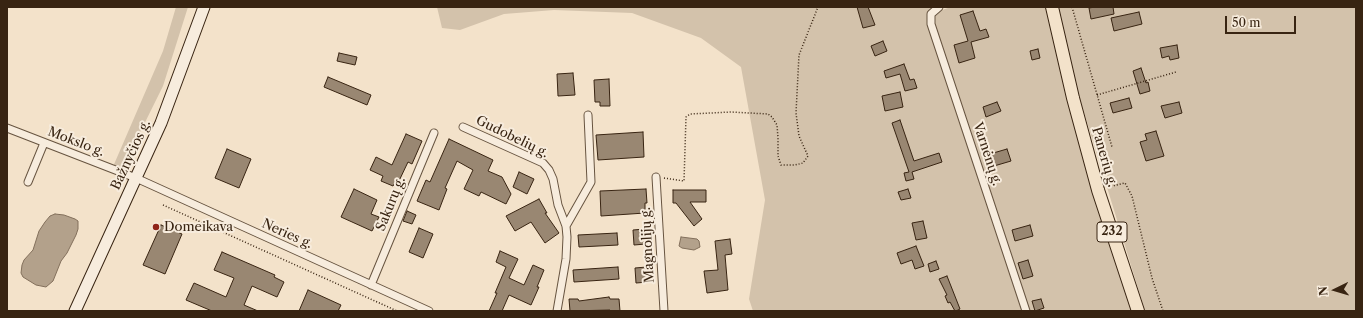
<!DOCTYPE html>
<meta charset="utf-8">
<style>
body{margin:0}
#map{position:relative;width:1363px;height:318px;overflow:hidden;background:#f3e2ca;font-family:"Libre Caslon Text",serif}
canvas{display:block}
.frame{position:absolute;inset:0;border:8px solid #382412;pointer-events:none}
.north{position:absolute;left:1315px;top:270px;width:40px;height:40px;-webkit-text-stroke:3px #f7ecdd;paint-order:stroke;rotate:265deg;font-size:11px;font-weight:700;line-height:16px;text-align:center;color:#382412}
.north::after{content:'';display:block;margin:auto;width:14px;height:18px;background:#382412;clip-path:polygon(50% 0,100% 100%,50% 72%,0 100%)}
.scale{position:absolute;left:1225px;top:16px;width:71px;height:18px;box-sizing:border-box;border:2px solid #382412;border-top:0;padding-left:5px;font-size:12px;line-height:14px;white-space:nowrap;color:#382412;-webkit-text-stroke:3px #f7ecdd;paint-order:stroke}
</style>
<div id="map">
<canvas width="1363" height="318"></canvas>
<div class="frame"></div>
<div class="north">N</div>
<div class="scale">50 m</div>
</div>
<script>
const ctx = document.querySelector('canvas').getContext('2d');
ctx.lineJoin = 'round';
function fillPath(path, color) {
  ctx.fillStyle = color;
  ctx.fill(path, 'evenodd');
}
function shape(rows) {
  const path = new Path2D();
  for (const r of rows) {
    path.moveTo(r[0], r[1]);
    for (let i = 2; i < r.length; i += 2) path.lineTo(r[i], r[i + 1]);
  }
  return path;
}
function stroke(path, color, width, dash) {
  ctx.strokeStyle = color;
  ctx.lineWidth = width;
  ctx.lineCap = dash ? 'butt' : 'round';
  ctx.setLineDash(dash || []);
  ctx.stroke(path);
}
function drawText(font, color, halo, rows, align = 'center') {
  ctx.font = font + ' "Libre Caslon Text",serif';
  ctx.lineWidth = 4;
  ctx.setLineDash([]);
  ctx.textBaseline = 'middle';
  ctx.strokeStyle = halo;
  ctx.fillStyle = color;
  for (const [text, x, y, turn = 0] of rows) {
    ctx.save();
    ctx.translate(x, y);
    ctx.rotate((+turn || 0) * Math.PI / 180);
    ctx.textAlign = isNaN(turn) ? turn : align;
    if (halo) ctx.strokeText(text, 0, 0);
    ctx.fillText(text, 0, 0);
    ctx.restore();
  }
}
const green = shape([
 [176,7,188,7,163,86,120,173,112,169,163,51],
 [437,7,932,7,929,10,928,22,1022,311,753,311,749,299,765,200,741,67,701,38,632,13,554,10,504,14,460,30,442,28],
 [951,7,1047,7,1132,311,1030,311,934,24,935,16,939,11],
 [1057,7,1356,7,1356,311,1145,311,1071,70]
]);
const water = shape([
 [55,214,64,215,75,219,78,221,78,229,76,235,67,253,61,261,53,281,46,287,36,285,23,277,21,273,22,265,24,260,33,250,39,231,45,222,50,216,55,214],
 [681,237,697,239,699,241,700,247,694,250,682,248,679,246,681,237]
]);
const building = shape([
 [857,7,868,7,875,25,863,28,857,7],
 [1095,7,1113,7,1114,14,1091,19,1089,8,1095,7],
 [973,11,980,31,986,29,989,37,971,42,975,58,959,63,954,45,968,41,960,15,973,11],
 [1139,12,1142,24,1114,31,1111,18,1139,12],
 [883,41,887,51,875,56,871,46,883,41],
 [1177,45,1179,58,1170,60,1169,56,1162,58,1160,48,1177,45],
 [1038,49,1040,58,1032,60,1030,51,1038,49],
 [339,53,357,57,355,65,337,61,339,53],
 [904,64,910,80,914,79,917,88,905,91,900,74,886,78,884,71,904,64],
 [1141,68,1146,83,1148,82,1150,91,1140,94,1133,71,1141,68],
 [573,73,575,95,558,96,557,74,573,73],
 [328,77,371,95,367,105,324,87,328,77],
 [609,79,610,106,600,106,600,102,595,102,594,80,609,79],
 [900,92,903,107,885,111,882,96,900,92],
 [1129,98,1132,108,1113,113,1110,103,1129,98],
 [997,102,1001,111,986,117,983,107,997,102],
 [1179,102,1182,113,1165,118,1161,106,1179,102],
 [900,120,914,161,939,153,942,162,912,172,914,179,906,181,904,173,909,172,892,123,900,120],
 [1156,131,1164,156,1146,161,1140,142,1147,140,1145,134,1156,131],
 [643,132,644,157,598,160,596,135,643,132],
 [406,134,422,141,412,164,408,162,398,183,396,181,393,186,381,181,383,176,370,170,376,157,392,165,406,134],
 [449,139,493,160,488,171,502,177,511,194,506,204,481,192,479,196,464,189,473,170,457,161,445,188,447,189,439,210,417,201,426,180,430,182,449,139],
 [227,149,251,159,239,188,215,178,227,149],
 [1007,149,1011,161,994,166,990,154,1007,149],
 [519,172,534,179,527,194,513,187,519,172],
 [354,189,377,200,371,214,379,217,372,231,341,217,354,189],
 [646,189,647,203,645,203,645,213,601,216,600,191,646,189],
 [908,189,911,198,901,200,898,192,908,189],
 [673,190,706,190,706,202,690,202,702,219,694,226,676,203,673,203,673,190],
 [539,199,547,213,545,213,559,233,545,243,531,222,515,231,506,216,539,199],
 [407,211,416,215,412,224,403,221,407,211],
 [923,221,927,238,916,240,912,223,923,221],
 [161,225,182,234,165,274,143,265,161,225],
 [1030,225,1033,236,1015,241,1012,230,1030,225],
 [419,228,433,234,423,258,409,252,419,228],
 [645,229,646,244,634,245,633,230,645,229],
 [617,233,618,245,579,247,578,235,617,233],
 [730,239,732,254,725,255,728,290,707,293,704,271,718,270,715,241,730,239],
 [916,246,924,266,915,269,912,260,901,264,897,253,916,246],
 [500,251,518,259,509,278,524,285,533,265,544,270,537,287,539,287,531,305,509,295,502,311,489,311,497,293,495,293,506,267,496,262,500,251],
 [222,252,275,275,274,277,284,282,277,297,252,286,244,305,258,311,212,311,186,300,194,283,226,297,234,278,214,270,222,252],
 [1028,260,1033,276,1023,279,1018,263,1028,260],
 [936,261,939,269,930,272,928,264,936,261],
 [618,267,619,279,574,282,573,270,618,267],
 [647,267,648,282,636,283,635,268,647,267],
 [947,276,960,309,956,311,955,311,950,302,948,303,945,296,947,295,939,279,947,276],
 [308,290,341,305,338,311,299,311,308,290],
 [609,297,610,299,619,299,620,311,610,311,610,310,570,311,569,299,578,299,579,301,609,297],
 [1041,299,1044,308,1035,311,1032,301,1041,299]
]);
const path = shape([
 [1072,7,1112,147],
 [1097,95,1176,72],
 [664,178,684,181,686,117,690,114,731,112,768,114,772,117,777,125,778,138,778,156,781,165,795,165,803,163,808,156,799,136,796,113,799,55,818,7],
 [1108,187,1125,183,1132,196,1152,278,1163,311],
 [163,205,397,311]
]);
const street = shape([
 [939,7,931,14,931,24,1026,311],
 [463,127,543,163,549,170,553,179,558,205,566,226,567,237,566,259,557,311],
 [7,128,136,178,429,311],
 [656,177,664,311],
 [28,182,44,143],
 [566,226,591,182,588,115],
 [371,285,434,133]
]);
const secondary = shape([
 [75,311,161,123,204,7]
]);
const primary = shape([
 [1052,7,1073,98,1098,190,1138,311]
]);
const markers = [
 [156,227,4,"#8f2418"]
];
const shields = [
 [1112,232,30]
];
const shieldNames = [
 ["232",1112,232]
];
const streetNames = [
 ["Gudobelių g.",512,137,26],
 ["Mokslo g.",76,142,21],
 ["Varnėnų g.",987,154,72],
 ["Bažnyčios g.",131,155,-65],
 ["Panerių g.",1104,157,74],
 ["Sakurų g.",391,204,-68],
 ["Neries g.",287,234,24],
 ["Magnolijų g.",648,245,-93]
];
const poiNames = [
 ["Domeikava",164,227]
];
fillPath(green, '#d3c2ab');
fillPath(water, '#b3a18b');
stroke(water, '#826f5b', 1);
fillPath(building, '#998772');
stroke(building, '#382412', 1);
stroke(street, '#675440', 9);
stroke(secondary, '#382412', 13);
stroke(primary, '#382412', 14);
stroke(path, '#382412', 1.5, [1, 2]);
stroke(street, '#f7ecdd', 7);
stroke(secondary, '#f7ecdd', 11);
stroke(primary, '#f3e2ca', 12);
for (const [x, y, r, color] of markers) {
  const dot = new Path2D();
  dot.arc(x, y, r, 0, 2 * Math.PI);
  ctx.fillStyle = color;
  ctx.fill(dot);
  stroke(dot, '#f7ecdd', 1.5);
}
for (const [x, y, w] of shields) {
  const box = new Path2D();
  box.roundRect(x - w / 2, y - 10, w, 20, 3);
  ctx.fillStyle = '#f7ecdd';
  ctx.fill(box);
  stroke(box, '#382412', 1);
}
drawText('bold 12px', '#382412', null, shieldNames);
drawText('13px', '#382412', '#f7ecdd', streetNames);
drawText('13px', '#382412', '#f7ecdd', poiNames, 'left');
</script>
